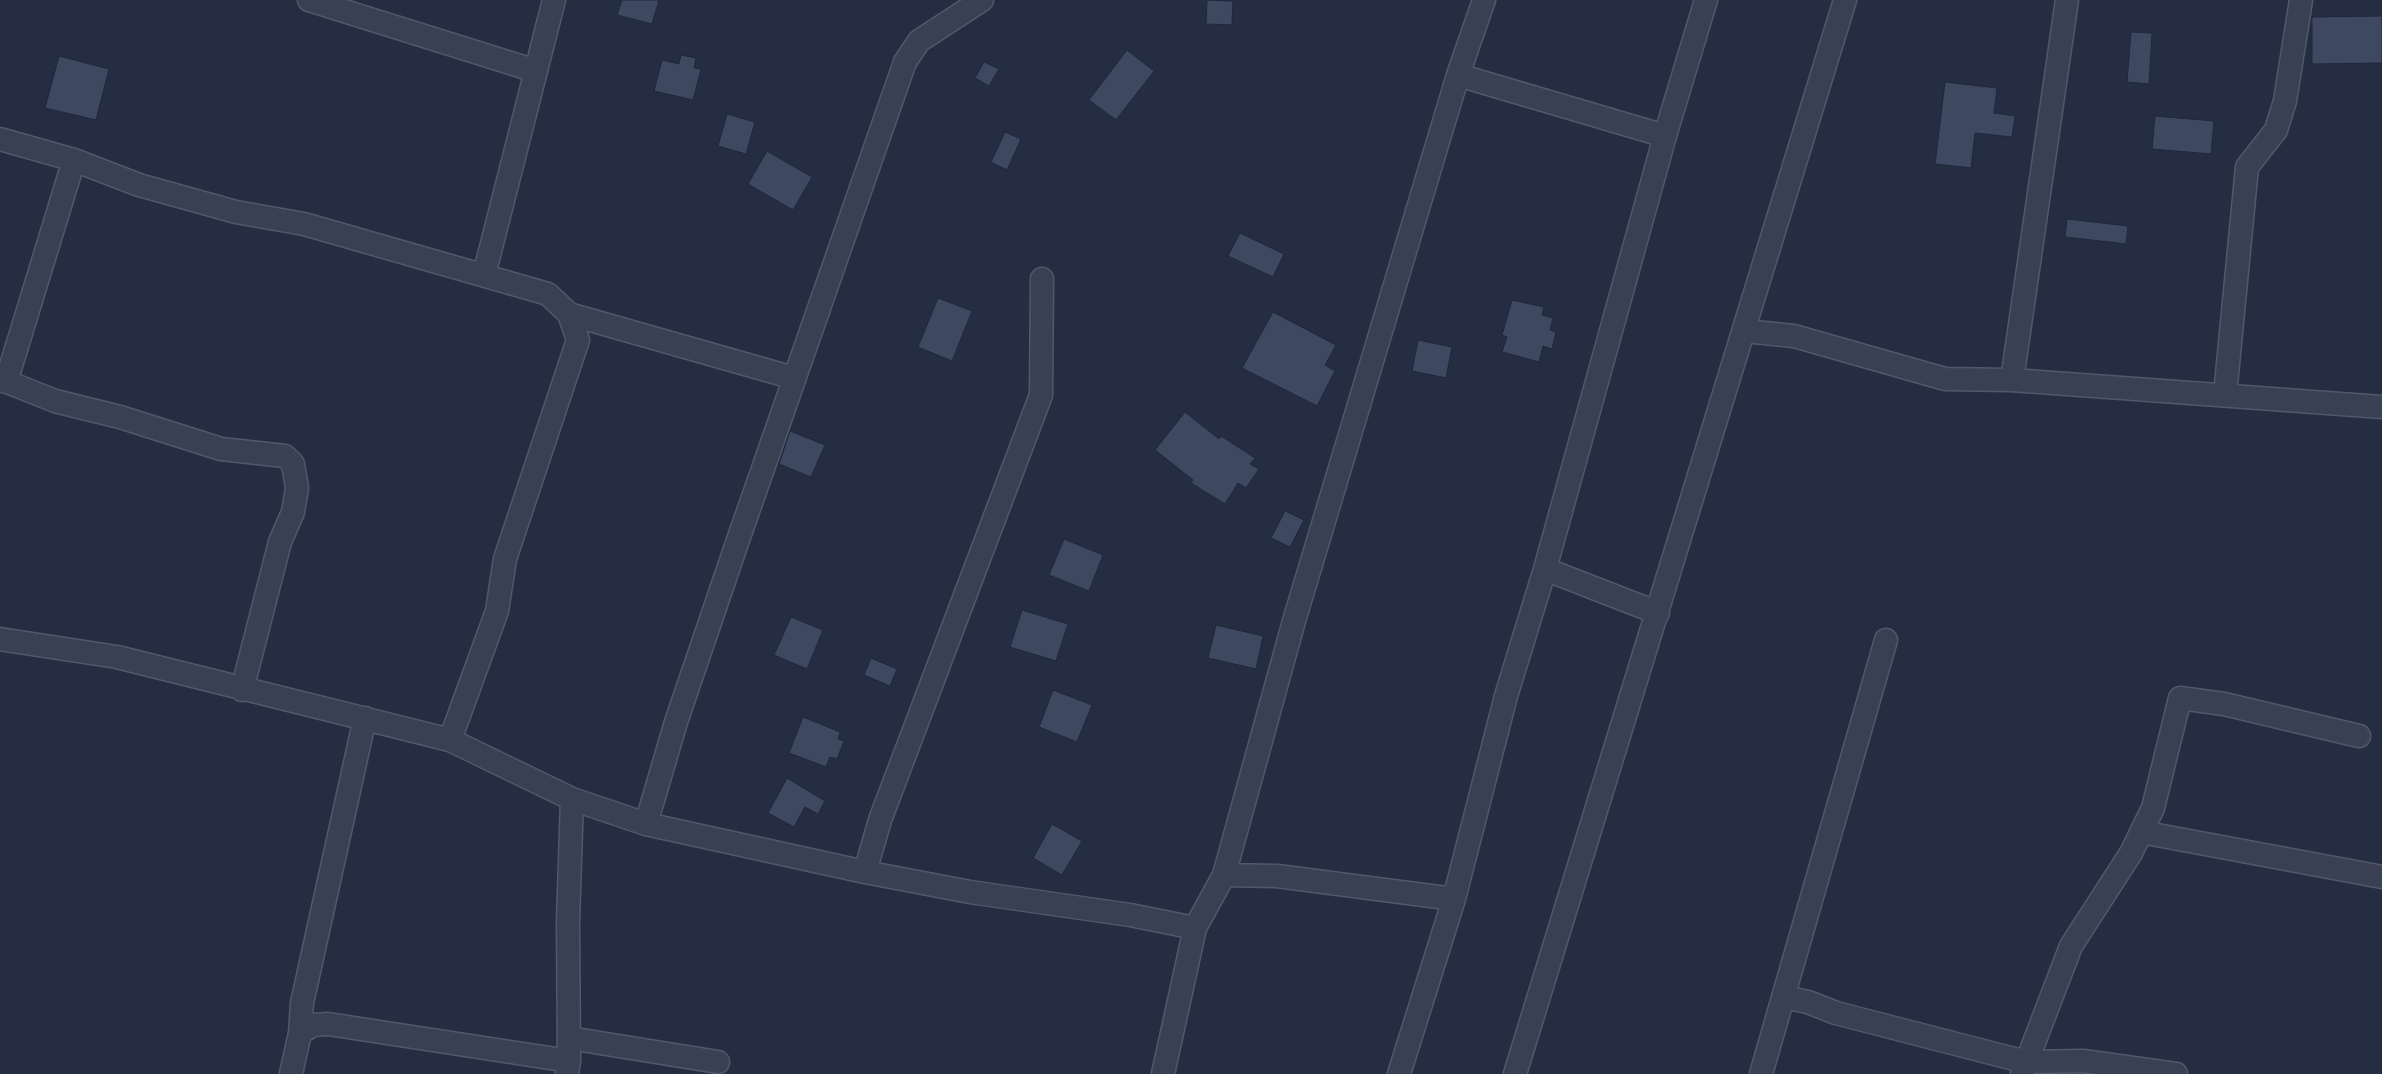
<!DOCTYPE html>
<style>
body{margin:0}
canvas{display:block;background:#252d43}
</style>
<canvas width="2382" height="1074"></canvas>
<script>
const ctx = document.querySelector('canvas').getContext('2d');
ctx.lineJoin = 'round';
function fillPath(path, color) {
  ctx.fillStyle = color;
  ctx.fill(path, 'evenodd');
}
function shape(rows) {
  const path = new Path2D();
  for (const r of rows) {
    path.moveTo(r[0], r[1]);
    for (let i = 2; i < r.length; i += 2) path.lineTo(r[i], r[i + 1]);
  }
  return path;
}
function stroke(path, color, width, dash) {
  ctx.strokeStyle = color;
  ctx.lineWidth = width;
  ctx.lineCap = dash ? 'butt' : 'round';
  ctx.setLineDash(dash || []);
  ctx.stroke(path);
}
const building = shape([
 [622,0,659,0,652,24,617,15,622,0],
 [1207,0,1233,1,1232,25,1206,24,1207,0],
 [2382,16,2382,63,2312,64,2312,17,2382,16],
 [2131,32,2152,33,2149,84,2127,82,2131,32],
 [1127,50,1154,71,1116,120,1089,100,1127,50],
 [681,55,696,58,694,68,701,69,693,100,654,91,662,60,679,64,681,55],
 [59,56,109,69,96,120,45,108,59,56],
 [984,62,999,69,989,86,975,78,984,62],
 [1945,82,1997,88,1994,113,2015,116,2012,137,1975,133,1971,168,1935,164,1945,82],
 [727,114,755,122,746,154,718,146,727,114],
 [2155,116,2214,121,2211,154,2152,149,2155,116],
 [1005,132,1021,139,1007,170,991,162,1005,132],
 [767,151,812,177,793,210,748,184,767,151],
 [2067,219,2128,226,2126,244,2065,237,2067,219],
 [1240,233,1284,254,1273,277,1228,256,1240,233],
 [938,298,972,311,952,361,918,347,938,298],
 [1512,300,1544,307,1542,315,1553,318,1550,330,1556,332,1552,349,1543,346,1539,362,1502,352,1507,337,1502,335,1512,300],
 [1273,312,1336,345,1325,365,1335,371,1317,406,1242,368,1273,312],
 [1418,340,1452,347,1446,378,1412,371,1418,340],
 [1185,412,1219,439,1221,436,1255,458,1250,464,1259,469,1246,488,1238,483,1225,504,1191,483,1193,480,1155,450,1185,412],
 [790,431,825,445,811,477,779,464,790,431],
 [1285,511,1304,520,1290,547,1271,538,1285,511],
 [1064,539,1103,555,1089,591,1049,575,1064,539],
 [1022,610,1068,624,1056,661,1010,647,1022,610],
 [791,617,823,630,807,669,774,655,791,617],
 [1216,625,1263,636,1256,669,1208,658,1216,625],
 [871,658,897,669,890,686,864,675,871,658],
 [1053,690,1092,705,1077,742,1039,727,1053,690],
 [803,717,840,732,838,739,844,741,837,759,830,757,826,767,789,753,803,717],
 [787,778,825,801,818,814,805,807,794,827,768,813,787,778],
 [1052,824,1082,841,1062,875,1033,858,1052,824]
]);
const street = shape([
 [309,0,536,71],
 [1458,75,1665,136],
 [0,139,74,160,139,185,236,212,304,224,548,294,569,314,578,340,505,559,497,611,450,740],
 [484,275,554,0],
 [569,314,794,378],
 [1744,331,1794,336,1945,379,2012,380,2382,407],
 [0,379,55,401,120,417,221,449,285,456,293,464,297,488,293,512,280,542,242,690],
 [2012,380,2067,0],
 [6,382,74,160],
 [2225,395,2247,167,2276,130,2285,101,2301,0],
 [1545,569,1658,613],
 [0,639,117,657,450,740,572,799,646,824,865,872,970,892,1130,915,1195,928],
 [646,824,676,722,737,543,905,62,919,41,982,0],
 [2141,832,2382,877],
 [865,872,880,820,1041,395,1042,279],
 [1224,875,1277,876,1454,899],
 [1783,997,1808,1002,1836,1013,2026,1062,2083,1061,2176,1074],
 [300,1033,302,1003,365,718],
 [569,1038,718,1062],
 [291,1074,300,1033,313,1025,328,1024,569,1061],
 [567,1074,569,1061,568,922,572,799],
 [1163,1074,1195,928,1224,875,1294,621,1458,75,1484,0],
 [1399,1074,1454,899,1506,696,1545,569,1665,136,1706,0],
 [1515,1074,1845,0],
 [1761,1074,1886,640],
 [2022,1074,2071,946,2131,853,2153,808,2180,698,2224,704,2359,736]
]);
fillPath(building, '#3e4860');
stroke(building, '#202739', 1);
stroke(street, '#515869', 25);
stroke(street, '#394052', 22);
</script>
